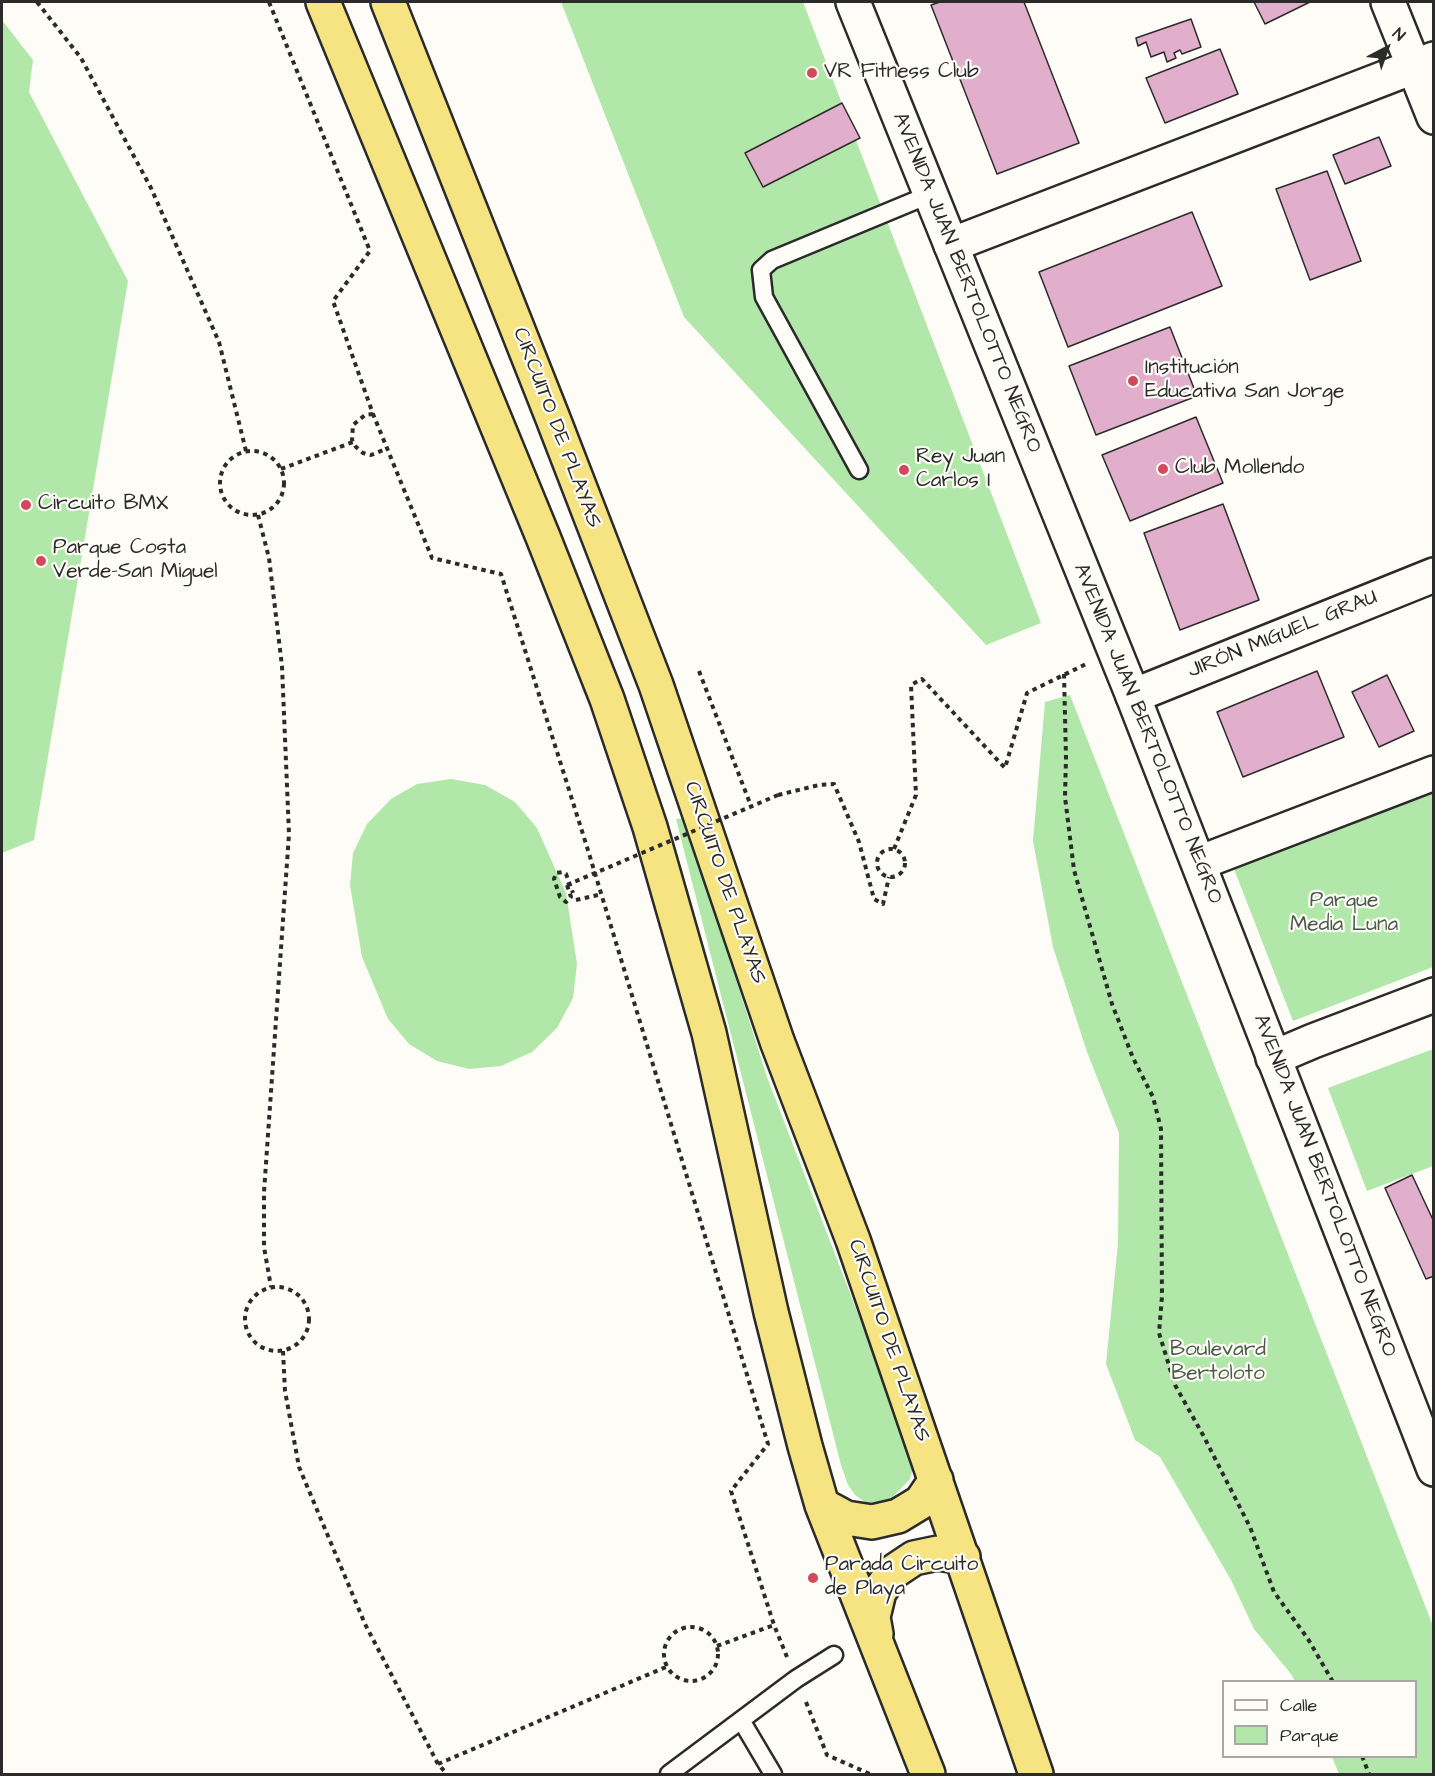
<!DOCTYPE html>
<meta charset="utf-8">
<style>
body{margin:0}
#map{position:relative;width:1435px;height:1776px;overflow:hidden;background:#fdfcf7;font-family:"Architects Daughter",sans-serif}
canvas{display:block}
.frame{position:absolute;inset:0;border:3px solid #2b2b2b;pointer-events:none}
.legend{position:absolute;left:1222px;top:1680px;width:195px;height:78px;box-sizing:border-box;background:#fdfcf7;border:2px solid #a9a8a5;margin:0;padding:8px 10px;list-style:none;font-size:18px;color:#2b2b2b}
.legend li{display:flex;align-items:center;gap:12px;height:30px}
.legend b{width:30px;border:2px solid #a9a8a5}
.north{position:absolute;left:1357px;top:18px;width:60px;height:60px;-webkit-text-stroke:4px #fdfcf7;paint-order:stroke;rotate:41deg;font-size:16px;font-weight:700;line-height:24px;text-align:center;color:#2b2b2b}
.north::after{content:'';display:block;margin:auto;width:21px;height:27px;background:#2b2b2b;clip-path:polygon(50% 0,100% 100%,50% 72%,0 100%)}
</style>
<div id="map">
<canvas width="1435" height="1776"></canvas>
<div class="frame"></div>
<ul class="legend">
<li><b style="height:8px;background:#fdfcf7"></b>Calle</li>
<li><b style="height:16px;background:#b1e7a9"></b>Parque</li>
</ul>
<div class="north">N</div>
</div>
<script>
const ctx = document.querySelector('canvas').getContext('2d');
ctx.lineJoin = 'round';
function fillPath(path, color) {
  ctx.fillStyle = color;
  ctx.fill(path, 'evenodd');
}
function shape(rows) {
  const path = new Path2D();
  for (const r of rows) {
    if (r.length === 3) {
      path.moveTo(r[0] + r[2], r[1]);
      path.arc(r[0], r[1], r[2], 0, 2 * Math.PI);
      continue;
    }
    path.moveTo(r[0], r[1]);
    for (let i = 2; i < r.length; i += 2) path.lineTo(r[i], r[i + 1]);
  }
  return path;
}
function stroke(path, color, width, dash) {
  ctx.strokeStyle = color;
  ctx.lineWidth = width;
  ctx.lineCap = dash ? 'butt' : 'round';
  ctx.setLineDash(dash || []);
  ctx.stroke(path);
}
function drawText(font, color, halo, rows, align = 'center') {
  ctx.font = font + ' "Architects Daughter",sans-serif';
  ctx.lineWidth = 4.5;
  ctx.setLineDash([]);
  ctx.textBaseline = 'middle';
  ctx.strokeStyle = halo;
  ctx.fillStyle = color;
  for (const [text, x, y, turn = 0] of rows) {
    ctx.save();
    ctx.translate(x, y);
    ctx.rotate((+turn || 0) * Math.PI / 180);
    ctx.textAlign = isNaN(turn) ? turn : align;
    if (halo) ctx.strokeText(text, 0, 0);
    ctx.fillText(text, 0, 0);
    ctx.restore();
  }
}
const green = shape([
 [561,2,803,2,1041,623,986,645,684,317],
 [2,20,33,60,29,92,128,281,34,840,2,853],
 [1070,695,1433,1626,1433,1774,1339,1774,1332,1757,1416,1756,1416,1682,1295,1681,1291,1674,1254,1629,1231,1580,1160,1457,1135,1440,1106,1364,1118,1243,1119,1133,1087,1052,1053,947,1033,841,1045,702],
 [451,779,485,785,515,802,537,828,566,893,577,964,573,998,557,1028,532,1052,501,1066,469,1069,437,1061,409,1044,388,1019,362,957,350,885,353,853,367,824,391,799,417,784],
 [1433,791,1433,967,1293,1021,1234,869],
 [685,818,767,1077,911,1452,914,1465,910,1479,890,1500,877,1504,865,1502,855,1495,848,1485,841,1465,676,819],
 [1433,1049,1433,1166,1367,1191,1328,1088]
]);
const building = shape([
 [940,2,1024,2,1079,143,997,174,931,5,940,2],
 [1254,2,1310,2,1265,24,1254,2],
 [1191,19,1201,47,1182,54,1180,50,1174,53,1176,58,1167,62,1164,52,1151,57,1146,42,1138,46,1136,38,1191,19],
 [1220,49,1238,94,1165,123,1146,78,1220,49],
 [842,103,860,138,763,187,745,153,842,103],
 [1379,137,1391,166,1345,184,1333,155,1379,137],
 [1327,171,1361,261,1310,280,1276,189,1327,171],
 [1192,212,1222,286,1068,347,1039,272,1192,212],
 [1170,327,1197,396,1096,435,1069,366,1170,327],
 [1196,417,1223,483,1130,521,1102,455,1196,417],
 [1223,504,1259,600,1180,630,1144,533,1223,504],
 [1317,671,1344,737,1243,777,1217,712,1317,671],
 [1387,675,1414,731,1379,747,1352,692,1387,675],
 [1412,1175,1434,1222,1434,1276,1426,1279,1385,1188,1412,1175]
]);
const path = shape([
 [37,2,81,58,151,188,219,342,246,451],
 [269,2,370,251,333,301,373,414,432,558,501,574,587,847,768,1444,731,1491,774,1625,787,1657],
 [373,414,365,415,353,425,352,440,356,447,363,453,371,455,386,449],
 [252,483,32],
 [281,469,353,442],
 [258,515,269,558,282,666,289,834,264,1192,264,1247,271,1287],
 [699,671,751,806],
 [1064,674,1066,758,1065,797,1074,870,1112,1004,1133,1058,1153,1097,1161,1129,1162,1296,1159,1333,1175,1385,1203,1435,1250,1527,1274,1592,1308,1639,1333,1682],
 [778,795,819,785,834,784,859,842,874,899,883,904,889,877],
 [891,863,14],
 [894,849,916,795,911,685,922,679,1005,768,1027,693,1086,664],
 [567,885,571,897,566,902,560,897,554,879,556,873,563,872,566,874,573,893],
 [576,900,602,894],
 [277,1319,32],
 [283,1351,285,1391,299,1467,365,1624,438,1764,447,1774],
 [691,1654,27],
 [717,1646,774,1625],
 [806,1702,827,1755,870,1774],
 [1362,1756,1369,1774],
 [438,1764,666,1667]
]);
const lane = shape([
 [859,470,764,297,761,270,772,260,931,194],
 [741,1720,773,1774],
 [669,1774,796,1679,834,1655]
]);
const street = shape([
 [951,245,1434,59],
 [1133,696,1434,575],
 [1199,863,1434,773],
 [1273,1058,1313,1041,1434,995]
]);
const secondary = shape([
 [853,2,1133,696,1434,1469],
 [1388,2,1434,117]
]);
const highway = shape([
 [323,2,543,537,607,699,650,827,709,1033,771,1312,805,1446,822,1505,928,1774],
 [388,2,552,416,656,685,777,1041,853,1240,1036,1774],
 [822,1505,846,1518,872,1522,898,1516,921,1502,936,1480],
 [876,1634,873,1617,879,1592,893,1572,914,1558,938,1553,963,1557]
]);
const pathBridge = shape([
 [567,885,778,795]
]);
const markers = [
 [812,73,6,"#d1495b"],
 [1133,381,6,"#d1495b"],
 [1163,469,6,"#d1495b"],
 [904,470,6,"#d1495b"],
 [26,505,6,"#d1495b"],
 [41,561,6,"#d1495b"],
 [813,1578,6,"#d1495b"]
];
const poiNames = [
 ["VR Fitness Club",824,73],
 ["Institución",1145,369],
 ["Educativa San Jorge",1145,393],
 ["Rey Juan",916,458],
 ["Carlos I",916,482],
 ["Club Mollendo",1175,469],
 ["Circuito BMX",38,505],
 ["Parque Costa",53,549],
 ["Verde-San Miguel",53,573],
 ["Parada Circuito",825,1566],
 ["de Playa",825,1590]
];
const streetNames = [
 ["AVENIDA JUAN BERTOLOTTO NEGRO",966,283,68],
 ["CIRCUITO DE PLAYAS",556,428,69],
 ["JIRÓN MIGUEL GRAU",1283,635,-22],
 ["AVENIDA JUAN BERTOLOTTO NEGRO",1147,734,68],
 ["CIRCUITO DE PLAYAS",724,883,71],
 ["AVENIDA JUAN BERTOLOTTO NEGRO",1324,1186,69],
 ["CIRCUITO DE PLAYAS",888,1341,71]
];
const parkNames = [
 ["Parque",1344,902],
 ["Media Luna",1344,926],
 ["Boulevard",1218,1351],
 ["Bertoloto",1218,1375]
];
fillPath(green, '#b1e7a9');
fillPath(building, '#e1aecb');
stroke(building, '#2b2b2b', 1.5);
stroke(lane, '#2b2b2b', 21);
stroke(street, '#2b2b2b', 38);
stroke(secondary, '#2b2b2b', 38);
stroke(highway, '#2b2b2b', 38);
stroke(path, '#2b2b2b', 4, [4.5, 4.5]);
stroke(lane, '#fdfcf7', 16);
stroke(street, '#fdfcf7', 33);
stroke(secondary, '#fdfcf7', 33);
stroke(highway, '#f6e381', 33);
stroke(pathBridge, '#2b2b2b', 4, [4.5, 4.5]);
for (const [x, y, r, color] of markers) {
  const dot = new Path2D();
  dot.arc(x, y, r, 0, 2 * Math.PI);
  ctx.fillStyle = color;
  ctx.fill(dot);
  stroke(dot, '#fdfcf7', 2);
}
drawText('21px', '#2b2b2b', '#fdfcf7', poiNames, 'left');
drawText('21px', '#2b2b2b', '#fdfcf7', streetNames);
drawText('21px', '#4c5a4a', '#fdfcf7', parkNames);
</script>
